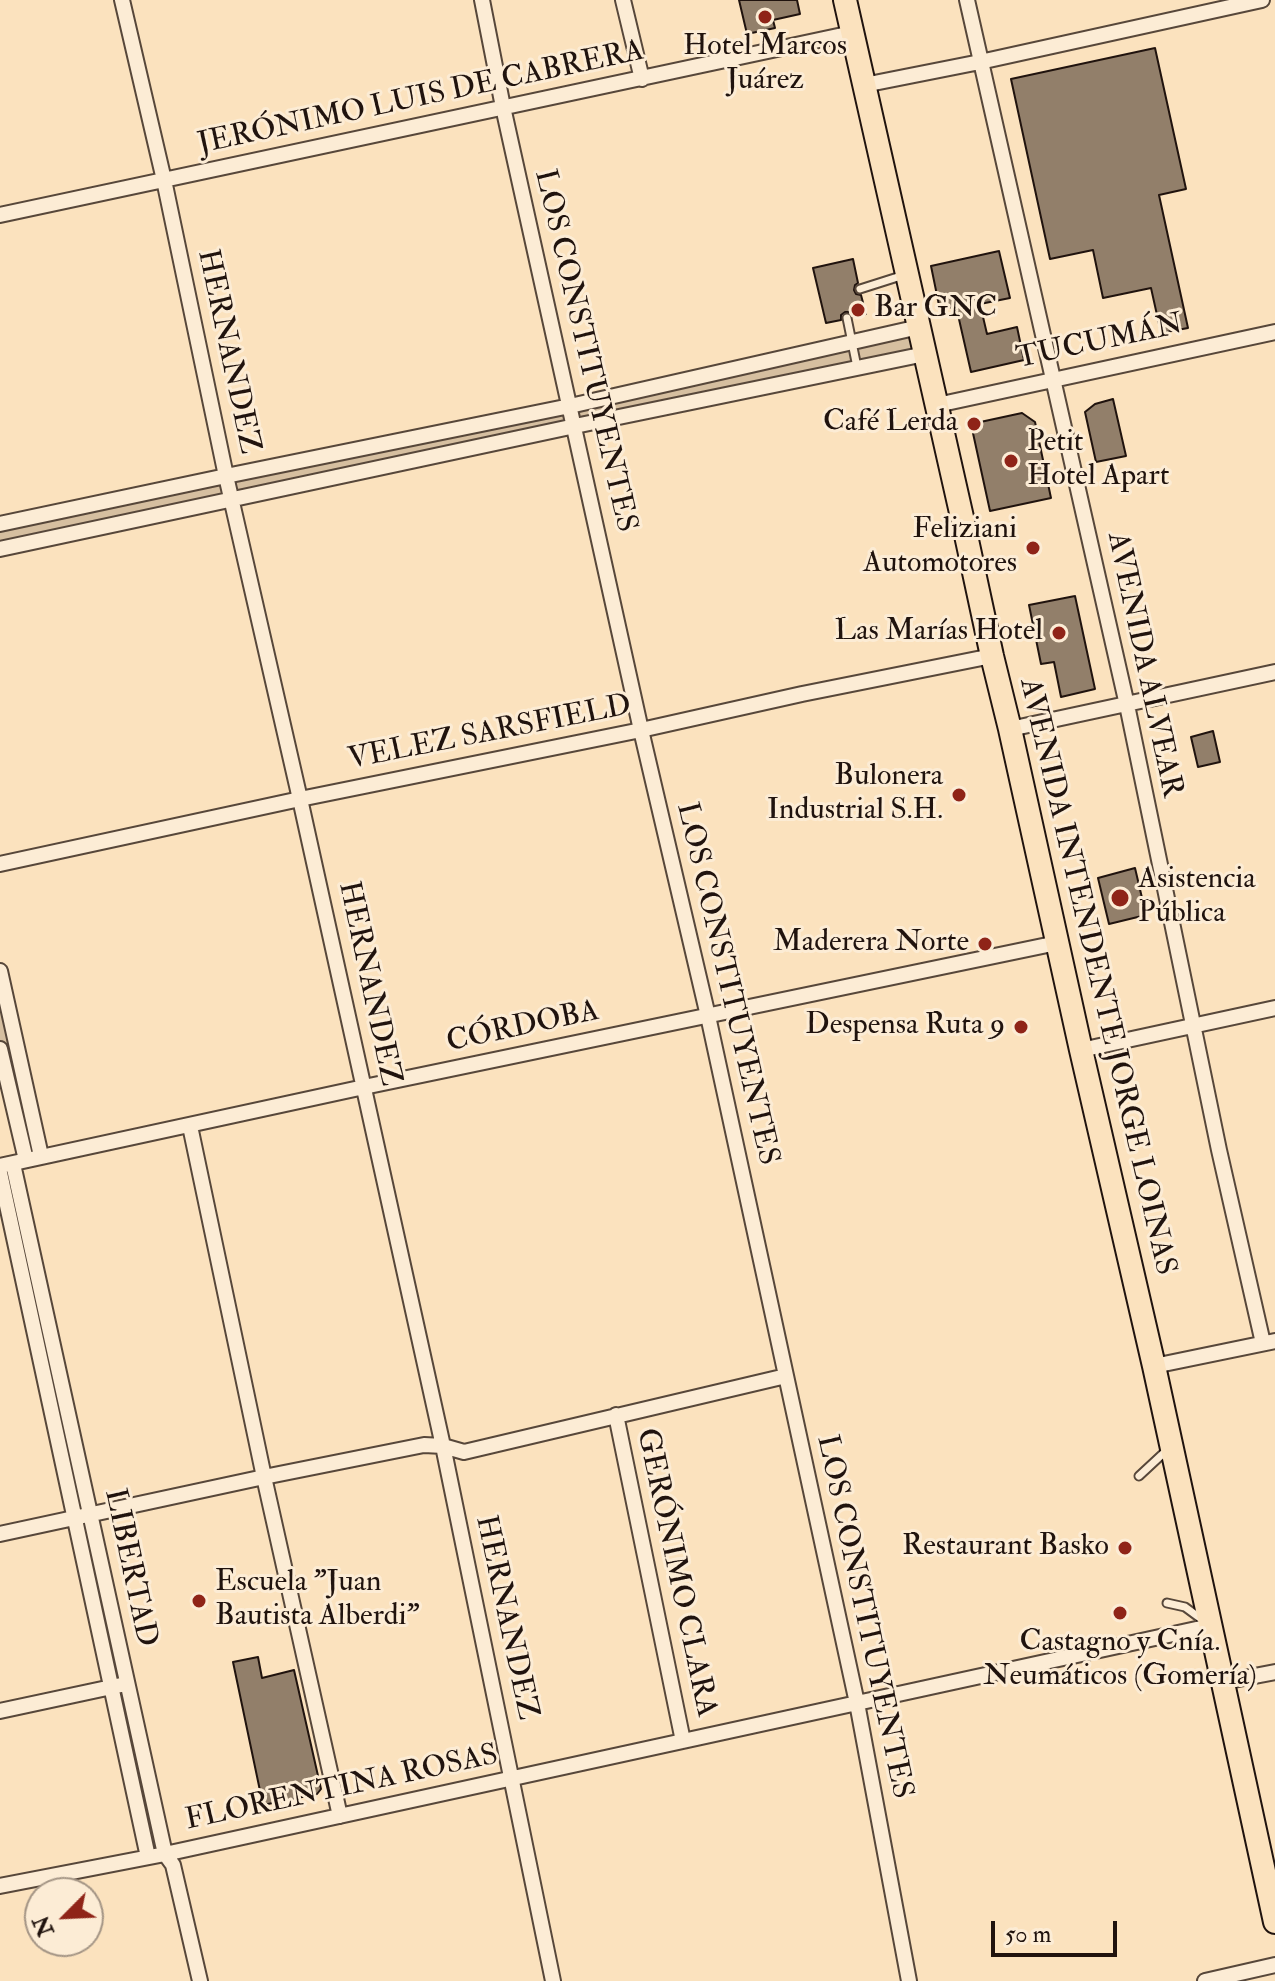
<!DOCTYPE html>
<meta charset="utf-8">
<style>
body{margin:0}
#map{position:relative;width:1275px;height:1981px;overflow:hidden;background:#fbe2be;font-family:"IM FELL Double Pica",serif}
canvas{display:block}
.north{position:absolute;left:24px;top:1877px;width:80px;height:80px;box-sizing:border-box;background:#fcecd5;border:2px solid #a49585;border-radius:50%;rotate:246deg;font-size:22px;font-weight:700;line-height:32px;text-align:center;color:#20130e}
.north::after{content:'';display:block;margin:auto;width:28px;height:36px;background:#8f2418;clip-path:polygon(50% 0,100% 100%,50% 72%,0 100%)}
.scale{position:absolute;left:991px;top:1921px;width:126px;height:36px;box-sizing:border-box;border:4px solid #20130e;border-top:0;padding-left:10px;font-size:24px;line-height:28px;white-space:nowrap;color:#20130e;-webkit-text-stroke:6px #fcecd5;paint-order:stroke}
</style>
<div id="map">
<canvas width="1275" height="1981"></canvas>
<div class="north">N</div>
<div class="scale">50 m</div>
</div>
<script>
const ctx = document.querySelector('canvas').getContext('2d');
ctx.lineJoin = 'round';
function fillPath(path, color) {
  ctx.fillStyle = color;
  ctx.fill(path, 'evenodd');
}
function shape(rows) {
  const path = new Path2D();
  for (const r of rows) {
    path.moveTo(r[0], r[1]);
    for (let i = 2; i < r.length; i += 2) path.lineTo(r[i], r[i + 1]);
  }
  return path;
}
function stroke(path, color, width, dash) {
  ctx.strokeStyle = color;
  ctx.lineWidth = width;
  ctx.lineCap = dash ? 'butt' : 'round';
  ctx.setLineDash(dash || []);
  ctx.stroke(path);
}
function drawText(font, color, halo, rows, align = 'center') {
  ctx.font = font + ' "IM FELL Double Pica",serif';
  ctx.lineWidth = 6;
  ctx.setLineDash([]);
  ctx.textBaseline = 'middle';
  ctx.strokeStyle = halo;
  ctx.fillStyle = color;
  for (const [text, x, y, turn = 0] of rows) {
    ctx.save();
    ctx.translate(x, y);
    ctx.rotate((+turn || 0) * Math.PI / 180);
    ctx.textAlign = isNaN(turn) ? turn : align;
    if (halo) ctx.strokeText(text, 0, 0);
    ctx.fillText(text, 0, 0);
    ctx.restore();
  }
}
const green = shape([
 [919,327,925,354,0,549,0,524],
 [0,971,41,1156,26,1160,0,1049]
]);
const building = shape([
 [739,0,797,0,800,14,773,20,775,28,747,34,739,0],
 [1155,48,1186,189,1159,195,1188,328,1161,333,1151,288,1103,298,1093,250,1050,259,1011,79,1155,48],
 [999,251,1010,298,980,304,987,334,1017,327,1024,360,971,372,956,306,940,310,931,266,999,251],
 [853,259,858,283,855,285,854,290,856,294,861,295,866,314,853,317,850,312,845,312,841,315,841,320,826,323,813,268,853,259],
 [1113,399,1126,456,1096,462,1085,412,1095,404,1113,399],
 [1022,413,1035,422,1051,498,990,511,971,424,1022,413],
 [1075,596,1095,689,1061,697,1054,662,1041,664,1029,605,1075,596],
 [1213,731,1220,762,1198,767,1191,737,1213,731],
 [1135,868,1146,915,1109,924,1098,878,1135,868],
 [258,1657,262,1678,294,1670,321,1789,317,1794,263,1805,233,1662,258,1657]
]);
const service = shape([
 [860,289,904,275],
 [847,318,857,367],
 [1139,1476,1167,1450],
 [1167,1603,1185,1607,1204,1621]
]);
const minor = shape([
 [122,0,164,180,226,476,300,799,443,1446,553,1981],
 [482,0,503,107,641,730,708,1016,857,1703,909,1981],
 [623,0,642,79],
 [967,0,1127,705,1219,1150,1263,1343],
 [864,85,980,62,1262,0],
 [0,215,852,33],
 [937,405,1275,332],
 [0,524,226,476,570,406,919,327],
 [0,549,575,426,925,354],
 [1010,729,1275,672],
 [0,864,300,799,641,730,802,694,992,656],
 [0,971,41,1156],
 [0,1049,26,1160],
 [1081,1050,1275,1008],
 [190,1126,264,1477,340,1816],
 [13,1164,165,1854,173,1865,200,1981],
 [0,1166,364,1087,1057,943],
 [0,1173,148,1857],
 [1154,1366,1275,1341],
 [616,1415,683,1741],
 [0,1534,264,1477,424,1445,443,1446,464,1452,786,1376],
 [1223,1682,1275,1672],
 [0,1711,121,1685],
 [0,1886,165,1854,1210,1626],
 [1205,1981,1275,1965]
]);
const primary = shape([
 [845,0,964,526,992,656,1010,729,1081,1050,1154,1366,1275,1922]
]);
const markers = [
 [765,17,8,"#8f2418"],
 [858,310,8,"#8f2418"],
 [974,424,8,"#8f2418"],
 [1011,461,8,"#8f2418"],
 [1033,548,8,"#8f2418"],
 [1059,633,8,"#8f2418"],
 [959,795,8,"#8f2418"],
 [1120,898,10,"#8f2418"],
 [985,944,8,"#8f2418"],
 [1021,1027,8,"#8f2418"],
 [1125,1548,8,"#8f2418"],
 [199,1601,8,"#8f2418"],
 [1120,1613,8,"#8f2418"]
];
const poiNames = [
 ["Hotel Marcos",765,48,"center"],
 ["Juárez",765,82,"center"],
 ["Bar GNC",874,310,"left"],
 ["Café Lerda",958,424],
 ["Petit",1027,444,"left"],
 ["Hotel Apart",1027,478,"left"],
 ["Feliziani",1017,531],
 ["Automotores",1017,565],
 ["Las Marías Hotel",1043,633],
 ["Bulonera",943,778],
 ["Industrial S.H.",943,812],
 ["Asistencia",1138,881,"left"],
 ["Pública",1138,915,"left"],
 ["Maderera Norte",969,944],
 ["Despensa Ruta 9",1005,1027],
 ["Restaurant Basko",1109,1548],
 ["Escuela \"Juan",215,1584,"left"],
 ["Bautista Alberdi\"",215,1618,"left"],
 ["Castagno y Cnía.",1120,1644,"center"],
 ["Neumáticos (Gomería)",1120,1678,"center"]
];
const streetNames = [
 ["JERÓNIMO LUIS DE CABRERA",421,99,-12],
 ["TUCUMÁN",1100,343,-12],
 ["LOS CONSTITUYENTES",584,351,77],
 ["HERNANDEZ",227,352,78],
 ["AVENIDA ALVEAR",1143,665,78],
 ["VELEZ SARSFIELD",490,734,-11],
 ["AVENIDA INTENDENTE JORGE LOINAS",1096,977,77],
 ["HERNANDEZ",368,984,78],
 ["LOS CONSTITUYENTES",726,984,77],
 ["CÓRDOBA",523,1028,-12],
 ["LIBERTAD",129,1568,78],
 ["GERÓNIMO CLARA",675,1573,78],
 ["LOS CONSTITUYENTES",863,1617,78],
 ["HERNANDEZ",505,1618,78],
 ["FLORENTINA ROSAS",342,1789,-12]
];
fillPath(green, '#d6bfa0');
fillPath(building, '#927f6a');
stroke(building, '#20130e', 2);
stroke(service, '#57473a', 11);
stroke(minor, '#57473a', 18);
stroke(primary, '#20130e', 26);
stroke(service, '#fcecd5', 7);
stroke(minor, '#fcecd5', 14);
stroke(primary, '#fbe2be', 22);
for (const [x, y, r, color] of markers) {
  const dot = new Path2D();
  dot.arc(x, y, r, 0, 2 * Math.PI);
  ctx.fillStyle = color;
  ctx.fill(dot);
  stroke(dot, '#fcecd5', 3);
}
drawText('30px', '#20130e', '#fcecd5', poiNames, 'right');
drawText('30px', '#20130e', '#fcecd5', streetNames);
</script>
